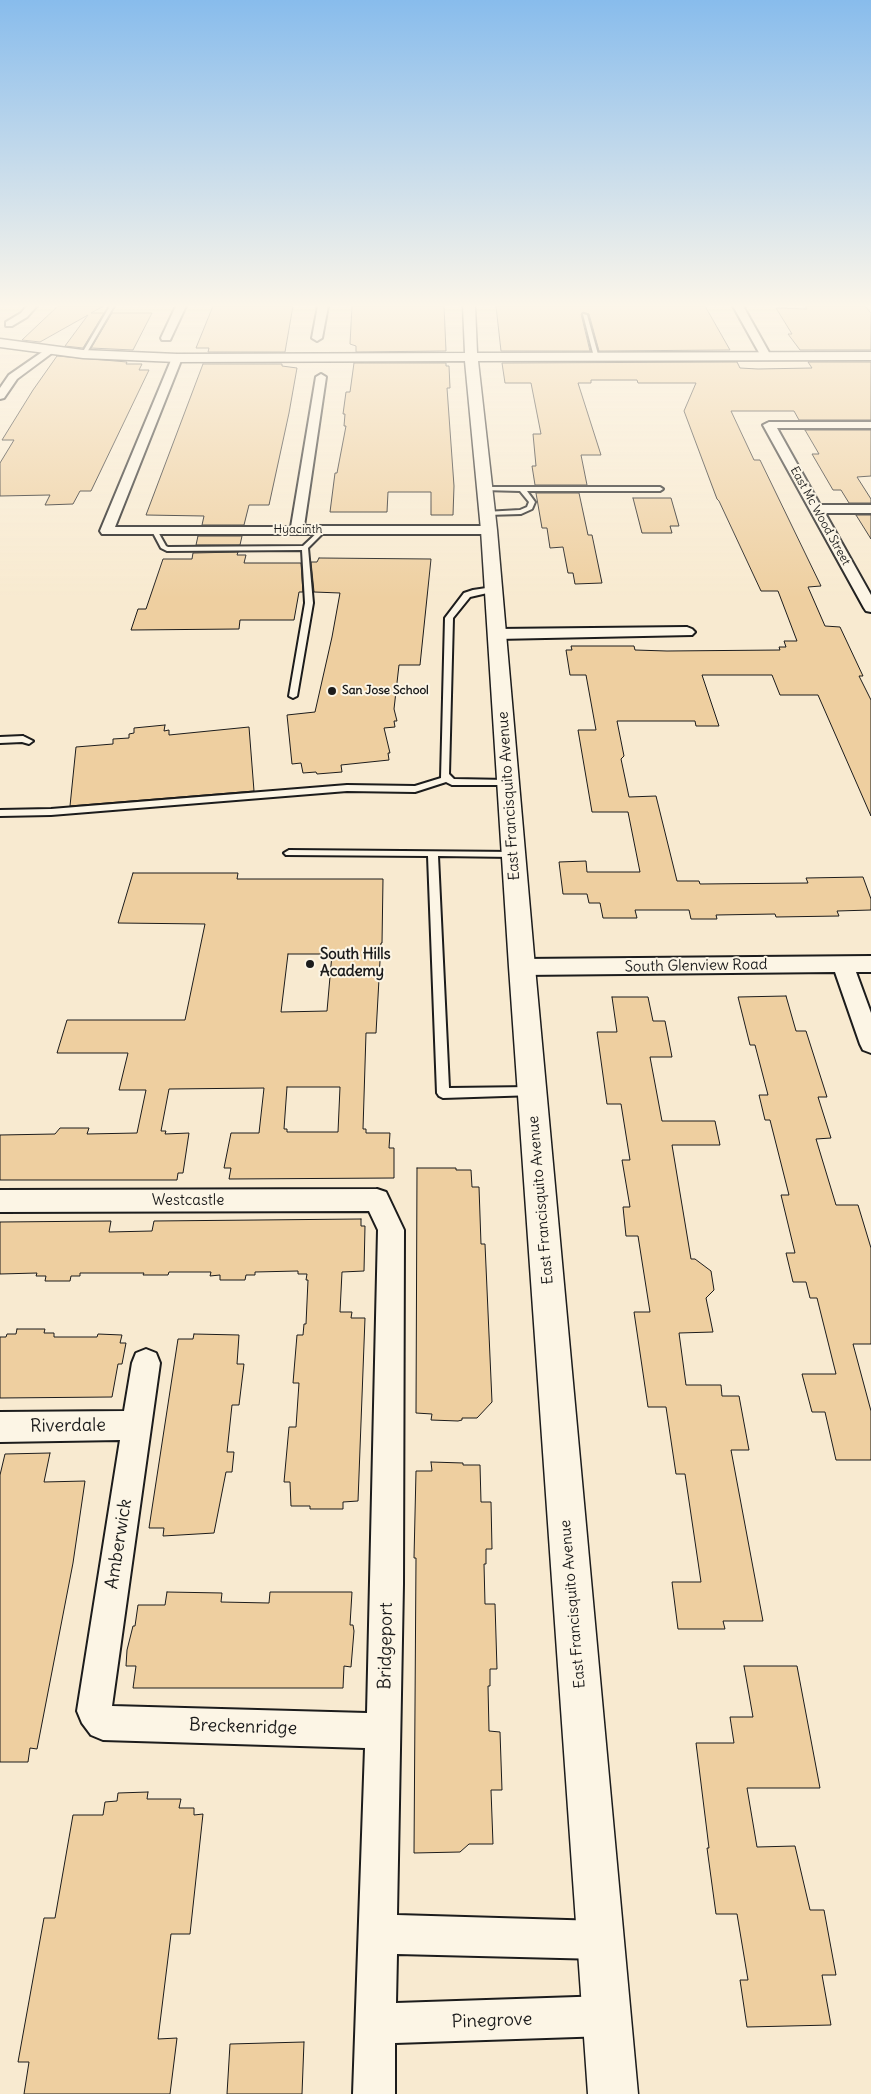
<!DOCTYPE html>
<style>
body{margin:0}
canvas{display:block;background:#f8ead0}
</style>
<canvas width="871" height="2094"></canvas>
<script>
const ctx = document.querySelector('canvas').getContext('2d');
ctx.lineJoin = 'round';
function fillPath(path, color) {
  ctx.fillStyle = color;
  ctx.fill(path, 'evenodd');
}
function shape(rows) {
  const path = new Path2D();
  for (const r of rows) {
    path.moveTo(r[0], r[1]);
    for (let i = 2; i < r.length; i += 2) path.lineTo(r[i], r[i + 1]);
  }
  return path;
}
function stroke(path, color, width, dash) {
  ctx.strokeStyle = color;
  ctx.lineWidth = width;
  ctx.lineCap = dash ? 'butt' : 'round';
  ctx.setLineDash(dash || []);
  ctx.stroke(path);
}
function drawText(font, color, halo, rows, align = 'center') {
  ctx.font = font + ' Delius,sans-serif';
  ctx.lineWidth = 4;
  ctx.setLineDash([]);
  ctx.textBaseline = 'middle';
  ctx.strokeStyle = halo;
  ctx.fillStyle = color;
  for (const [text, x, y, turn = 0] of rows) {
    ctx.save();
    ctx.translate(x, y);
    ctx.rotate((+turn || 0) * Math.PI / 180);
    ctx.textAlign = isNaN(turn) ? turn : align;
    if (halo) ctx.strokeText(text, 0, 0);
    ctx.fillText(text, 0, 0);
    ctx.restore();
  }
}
const building = shape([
 [58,306,104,306,91,313,104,313,83,348,65,346,88,315,40,342,22,340,58,306],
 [213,306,293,306,285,352,208,352,209,348,196,348,213,306],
 [352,306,444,306,446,351,356,352,356,346,350,344,352,306],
 [496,306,705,306,730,350,599,351,589,314,583,312,581,314,590,351,501,351,496,306],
 [805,306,865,306,871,313,871,350,800,350,788,334,792,334,776,308,807,309,805,306],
 [112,313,152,313,133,350,91,348,112,313],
 [57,356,127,362,126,364,142,364,139,370,149,370,91,491,80,491,73,504,45,505,50,495,0,496,0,463,14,440,2,440,33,390,57,356],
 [737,362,740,368,758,369,812,368,808,362,871,362,871,420,799,420,794,411,731,411,754,460,760,460,821,586,808,587,825,626,840,627,863,676,859,676,871,700,871,816,818,695,780,695,772,675,702,675,719,726,696,726,695,721,617,721,624,756,621,759,629,797,656,796,677,881,699,881,700,884,808,883,806,878,863,877,871,899,871,910,837,911,839,916,776,917,775,914,716,915,717,919,691,919,689,910,635,910,637,918,603,918,600,903,589,903,587,894,563,894,559,862,586,861,587,872,640,872,628,812,592,812,578,730,596,730,586,675,570,675,566,650,572,650,571,646,634,646,635,650,667,651,780,650,779,647,786,647,784,641,797,641,778,591,761,591,719,501,717,499,684,411,696,383,638,383,637,380,591,380,591,383,578,383,601,455,581,455,587,485,535,485,532,466,536,466,533,434,541,434,531,383,505,383,502,363,737,362],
 [354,363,446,363,446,366,449,366,450,388,447,388,454,486,453,515,431,515,431,492,388,492,387,512,330,512,335,473,337,473,346,426,344,426,345,414,343,414,346,392,350,392,354,363],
 [203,364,282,364,282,366,297,368,289,413,269,505,249,505,244,525,202,525,204,516,146,515,203,364],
 [805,430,871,430,871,476,857,477,871,499,871,503,849,503,841,490,833,490,812,454,819,454,805,430],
 [536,493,579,493,588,535,592,535,602,583,575,584,573,573,568,573,563,547,550,548,547,528,542,528,536,493],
 [633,498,671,498,679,526,670,526,672,533,642,533,633,498],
 [856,515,871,515,871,539,856,515],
 [198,536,242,536,240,545,196,545,198,536],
 [238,552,237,555,246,555,244,563,301,563,303,592,299,592,294,620,240,620,239,629,131,630,138,609,146,609,163,559,192,559,193,553,238,552],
 [319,558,431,559,420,665,399,665,394,709,397,721,394,721,395,727,384,728,390,753,388,753,389,760,341,765,342,772,317,774,316,772,303,773,301,763,292,764,287,715,315,712,332,637,340,593,314,592,311,562,317,562,319,558],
 [165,725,164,731,169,730,169,735,249,727,254,791,70,806,76,747,113,744,113,739,129,738,129,734,134,733,134,728,165,725],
 [133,873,238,873,237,879,383,879,382,943,381,943,376,1033,366,1033,363,1129,366,1129,366,1133,390,1133,389,1148,394,1148,394,1178,229,1179,231,1168,224,1168,231,1133,259,1133,264,1088,169,1089,161,1131,166,1131,165,1134,189,1133,183,1173,178,1173,177,1180,0,1180,0,1135,55,1134,60,1128,89,1128,87,1134,137,1133,146,1090,119,1090,128,1053,57,1053,67,1020,185,1020,205,924,118,923,133,873],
 [288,954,332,954,327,1011,281,1012,288,954],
 [287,1087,340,1087,338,1132,287,1132,287,1129,284,1129,287,1087],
 [786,996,796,1031,806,1031,827,1097,818,1097,831,1138,816,1139,836,1205,858,1205,871,1248,871,1344,853,1344,871,1411,871,1460,836,1460,825,1412,812,1412,802,1374,836,1374,817,1298,810,1298,806,1282,793,1282,786,1253,795,1253,781,1195,789,1195,770,1120,765,1120,759,1095,768,1095,755,1045,750,1045,738,997,786,996],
 [612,997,648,997,653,1021,665,1021,672,1057,650,1057,662,1121,715,1121,720,1145,672,1145,691,1259,695,1259,711,1271,714,1290,706,1298,713,1332,679,1333,686,1385,721,1385,722,1396,739,1396,749,1450,731,1450,763,1621,723,1621,725,1629,678,1629,672,1582,701,1582,685,1474,676,1474,666,1407,648,1407,634,1312,650,1312,638,1236,626,1236,623,1207,630,1207,622,1160,630,1160,621,1104,607,1104,597,1032,617,1032,612,997],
 [417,1168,456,1168,456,1170,471,1170,472,1187,479,1187,481,1244,485,1244,492,1402,477,1418,462,1418,462,1420,458,1421,431,1420,432,1414,416,1413,417,1168],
 [361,1219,361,1226,365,1226,364,1271,342,1272,340,1312,352,1312,351,1318,365,1318,358,1501,343,1502,343,1509,310,1509,310,1506,291,1506,290,1482,284,1482,289,1427,296,1427,299,1383,293,1383,297,1335,303,1335,304,1324,306,1324,308,1280,306,1280,307,1274,298,1274,298,1271,255,1272,255,1275,246,1275,245,1280,220,1280,220,1275,210,1276,211,1272,169,1272,168,1275,143,1275,144,1273,80,1273,80,1276,71,1276,70,1281,45,1281,46,1276,36,1276,37,1273,0,1274,0,1222,111,1221,109,1232,152,1231,154,1221,361,1219],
 [17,1329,45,1329,44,1333,54,1333,54,1337,97,1337,98,1334,122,1335,120,1343,126,1343,122,1364,118,1364,112,1397,0,1398,0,1337,6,1337,7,1334,16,1334,17,1329],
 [194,1334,239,1335,237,1364,244,1364,239,1405,232,1405,227,1452,234,1452,232,1472,226,1472,214,1533,163,1536,164,1528,149,1528,178,1339,193,1339,194,1334],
 [50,1453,44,1482,85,1481,73,1563,37,1749,30,1748,28,1762,0,1762,0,1475,5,1454,50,1453],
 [431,1462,463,1463,463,1465,480,1465,481,1502,491,1502,492,1549,486,1549,486,1564,484,1564,485,1604,495,1604,497,1669,490,1669,490,1686,488,1686,489,1731,500,1732,502,1790,491,1790,493,1844,469,1844,460,1852,414,1853,416,1558,414,1558,416,1471,432,1471,431,1462],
 [167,1592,222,1593,221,1602,269,1603,270,1592,352,1592,350,1625,353,1625,354,1631,351,1667,344,1666,343,1688,133,1688,136,1666,126,1666,127,1650,133,1626,135,1626,138,1605,165,1605,167,1592],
 [744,1666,797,1666,820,1788,747,1788,757,1847,795,1846,810,1910,824,1910,836,1975,822,1975,831,2025,747,2027,740,1980,748,1980,737,1914,716,1914,707,1848,709,1848,696,1743,734,1743,730,1717,753,1717,744,1666],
 [148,1792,147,1799,181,1799,179,1808,194,1808,194,1815,203,1814,190,1934,171,1934,158,2039,177,2038,170,2094,24,2094,29,2062,18,2062,44,1918,55,1918,73,1815,103,1815,105,1802,117,1801,118,1793,148,1792],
 [304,2042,302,2094,227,2094,230,2044,304,2042]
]);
const lane = shape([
 [110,306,114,306,86,354,81,355,110,306],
 [583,314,587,315,599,358,594,357,583,314],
 [485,487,660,487,663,489,660,491,527,491,535,502,532,509,521,514,487,515,485,514,485,512,520,510,527,507,529,502,520,491,483,490,482,489,485,487],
 [321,529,326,530,308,548,313,603,297,696,293,698,289,696,305,603,302,550,167,551,161,548,152,531,157,530,166,546,168,547,303,546,321,529],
 [493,587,497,589,496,591,470,597,453,618,449,774,454,779,508,780,512,783,511,785,452,785,446,782,415,792,347,791,51,815,0,816,0,810,51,809,347,785,415,786,441,778,445,618,464,593,473,590,493,587],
 [23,736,33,741,29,744,22,742,0,743,0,737,23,736],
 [289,850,516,852,516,856,513,857,438,856,449,1088,531,1087,535,1089,537,1092,535,1095,443,1098,439,1096,437,1093,428,856,286,855,284,853,289,850]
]);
const street = shape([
 [27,306,37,306,27,317,12,326,6,326,6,322,21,313,27,306],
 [176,306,186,306,171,338,170,340,162,340,161,338,176,306],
 [318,306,328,306,322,338,317,341,312,338,318,306],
 [733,306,743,306,771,356,770,358,762,358,733,306],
 [48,348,52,349,52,353,17,379,4,398,0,399,0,388,9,375,48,348],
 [177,355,182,358,115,527,291,527,316,377,321,374,326,377,304,526,489,526,496,530,489,534,102,534,100,531,172,358,177,355],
 [769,422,871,422,871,428,777,428,820,505,871,505,871,513,825,513,871,595,871,612,866,611,864,608,763,425,769,422],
 [687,627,692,629,695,632,692,635,497,639,492,637,489,634,492,631,497,629,687,627],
 [871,956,871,972,856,972,871,1013,871,1053,863,1050,860,1044,835,972,522,975,515,973,511,967,515,961,522,959,871,956],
 [377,1189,386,1192,404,1230,403,1584,397,1915,601,1921,615,1926,620,1940,615,1954,601,1959,397,1954,396,2003,607,1996,621,2002,627,2016,621,2030,607,2036,395,2043,395,2094,353,2094,365,1748,103,1740,91,1735,82,1723,77,1711,120,1440,0,1442,0,1412,124,1411,132,1363,136,1353,146,1349,156,1353,160,1363,112,1706,367,1713,378,1230,369,1211,0,1212,0,1190,377,1189]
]);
const secondary = shape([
 [463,306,475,306,477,353,871,352,871,360,478,361,497,530,535,967,638,2094,588,2094,509,967,481,530,465,361,177,362,83,358,0,347,0,339,83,350,177,354,465,353,463,306]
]);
const markers = [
 [332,691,5,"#1c1c1c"],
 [310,964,5,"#1c1c1c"]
];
const farStreetnames = [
 ["East Mc Wood Street",820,516,61],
 ["Hyacinth",298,530]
];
const farPoinames = [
 ["San Jose School",342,691]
];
const streetNames = [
 ["East Francisquito Avenue",509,796,-94],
 ["South Glenview Road",696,966,-1],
 ["East Francisquito Avenue",541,1200,-95],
 ["Westcastle",188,1201],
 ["East Francisquito Avenue",573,1604,-95]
];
const poiNames = [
 ["South Hills",320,955],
 ["Academy",320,972]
];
const nearStreetnames = [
 ["Riverdale",68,1426,-1],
 ["Amberwick",119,1544,-81],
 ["Bridgeport",386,1646,-89],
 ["Breckenridge",243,1727,2],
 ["Pinegrove",492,2021,-2]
];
fillPath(building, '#eecfa0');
stroke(building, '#1c1c1c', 1);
stroke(lane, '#1c1c1c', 4);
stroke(street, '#1c1c1c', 4);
stroke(secondary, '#1c1c1c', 3);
fillPath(lane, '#fcf5e5');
fillPath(street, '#fcf5e5');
fillPath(secondary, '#fcf5e5');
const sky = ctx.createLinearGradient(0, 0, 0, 599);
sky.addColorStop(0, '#88bcec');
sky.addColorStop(0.51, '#fcf6ea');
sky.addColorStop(1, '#fcf6ea00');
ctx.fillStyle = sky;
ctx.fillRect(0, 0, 871, 599);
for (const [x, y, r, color] of markers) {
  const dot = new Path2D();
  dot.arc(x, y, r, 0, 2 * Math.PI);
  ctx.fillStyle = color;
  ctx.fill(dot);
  stroke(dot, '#fcf5e5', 2);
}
drawText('12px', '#1c1c1c', '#fcf5e5', farStreetnames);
drawText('bold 12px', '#1c1c1c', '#fcf5e5', farPoinames, 'left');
drawText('15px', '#1c1c1c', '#fcf5e5', streetNames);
drawText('bold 15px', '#1c1c1c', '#fcf5e5', poiNames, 'left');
drawText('18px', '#1c1c1c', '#fcf5e5', nearStreetnames);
</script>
